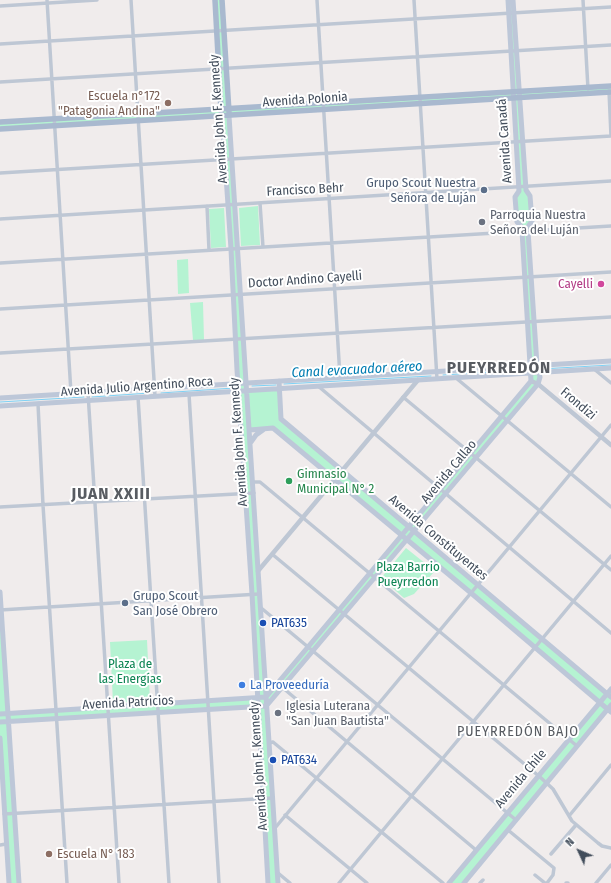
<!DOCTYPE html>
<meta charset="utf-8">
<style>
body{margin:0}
#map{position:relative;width:611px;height:883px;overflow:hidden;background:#f0ecec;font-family:"Fira Sans Condensed",sans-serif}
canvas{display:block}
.north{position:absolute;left:559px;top:831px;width:40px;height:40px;-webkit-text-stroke:3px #fff;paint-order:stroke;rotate:314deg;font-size:11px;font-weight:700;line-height:16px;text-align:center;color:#434e5c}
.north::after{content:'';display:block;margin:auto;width:14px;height:18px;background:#434e5c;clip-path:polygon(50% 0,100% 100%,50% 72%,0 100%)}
</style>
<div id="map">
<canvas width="611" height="883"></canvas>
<div class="north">N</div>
</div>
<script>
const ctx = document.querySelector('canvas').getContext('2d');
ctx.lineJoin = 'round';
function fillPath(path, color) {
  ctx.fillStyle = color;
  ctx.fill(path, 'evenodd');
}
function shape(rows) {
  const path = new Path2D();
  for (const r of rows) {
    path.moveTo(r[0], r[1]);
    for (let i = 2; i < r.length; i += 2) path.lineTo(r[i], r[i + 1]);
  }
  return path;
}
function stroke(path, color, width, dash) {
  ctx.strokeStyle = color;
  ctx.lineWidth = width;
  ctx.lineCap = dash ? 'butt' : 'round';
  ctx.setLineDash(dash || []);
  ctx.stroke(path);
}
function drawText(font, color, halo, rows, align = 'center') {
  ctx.font = font + ' "Fira Sans Condensed",sans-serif';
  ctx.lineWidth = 4;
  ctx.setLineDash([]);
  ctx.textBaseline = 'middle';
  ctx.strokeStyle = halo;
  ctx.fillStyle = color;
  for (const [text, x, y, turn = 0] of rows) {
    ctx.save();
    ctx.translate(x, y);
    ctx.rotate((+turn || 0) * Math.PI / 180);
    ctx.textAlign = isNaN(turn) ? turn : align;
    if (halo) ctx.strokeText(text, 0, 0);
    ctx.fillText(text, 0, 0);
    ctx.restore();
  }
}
const green = shape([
 [215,0,222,0,229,108,513,92,508,0,513,0,519,91,611,86,611,92,520,98,526,187,530,196,532,221,528,227,539,381,414,532,607,693,611,689,611,712,608,709,464,883,449,883,599,702,407,540,266,706,278,883,268,883,258,706,8,721,19,883,9,883,0,738,0,592,8,714,258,698,222,117,0,129,0,122,221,109],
 [513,99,519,191,515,197,517,222,522,231,530,381,408,527,281,420,279,389,247,391,230,116],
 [273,428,401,536,266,697,250,430],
 [258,206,260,245,241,246,239,208],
 [224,208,226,247,211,248,209,209],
 [188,259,189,293,178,294,177,260],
 [203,302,204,340,193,340,190,303],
 [406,548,431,568,434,572,414,594,404,598,381,578],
 [147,640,150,701,113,703,110,642]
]);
const stream = shape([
 [541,369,611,365],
 [443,375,525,370],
 [284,384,431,376],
 [252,386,276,385],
 [161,393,234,388],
 [92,397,150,393],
 [0,402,84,397]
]);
const minor = shape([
 [47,0,71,393],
 [131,0,155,396],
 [317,0,340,377],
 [414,0,437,379],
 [583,0,588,89],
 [0,6,97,0],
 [0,44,611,7],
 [0,82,611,45],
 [609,91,611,136],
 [0,173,611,136],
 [260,203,263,247],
 [207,206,209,250],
 [0,219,611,181],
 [0,263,611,226],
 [0,309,611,272],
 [0,353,611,317],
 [594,369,611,383],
 [456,378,611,507],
 [318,386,611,633],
 [88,393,119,883],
 [189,394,219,883],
 [138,397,169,883],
 [403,397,611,570],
 [38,404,43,505,67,883],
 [253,482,260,482,577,746],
 [0,507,254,493],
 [272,554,540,777,553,789,572,821,598,843,602,846,611,848],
 [260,607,516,820],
 [0,610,259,594],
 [277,683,476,850],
 [269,743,273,742,443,883],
 [4,814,272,798],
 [285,815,367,883],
 [569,816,611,765],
 [275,828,611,425],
 [508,830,554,868,553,875,547,883],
 [0,845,6,844],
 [551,854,576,825],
 [278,873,290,883],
 [535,875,545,883],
 [339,883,611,556],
 [480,883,483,880],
 [566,883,568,883],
 [596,883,611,865]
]);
const tertiary = shape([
 [531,381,538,384,611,445],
 [258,571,418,380]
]);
const secondary = shape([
 [229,116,278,883],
 [222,117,231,249,237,370,252,594,268,883],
 [279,381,281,419,611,697],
 [0,398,611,361],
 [0,406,611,368],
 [250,430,273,428,471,593,611,712],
 [251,442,256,435,263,430],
 [0,592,19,883],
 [0,714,266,697,531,381,522,231,521,226,517,222,515,197,519,191,508,0],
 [0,722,266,706,268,704,538,384,540,377,537,365,528,231,528,227,532,221,530,196,526,190,513,0],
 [0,738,9,883],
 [449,883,611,689],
 [464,883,611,705]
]);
const primary = shape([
 [215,0,221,111],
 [222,0,229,112],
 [0,122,611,86],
 [0,129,611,92]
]);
const markers = [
 [168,103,4,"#8d6e63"],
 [484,190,4,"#5c6f8a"],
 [482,222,4,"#6b7280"],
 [601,284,4,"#d1479c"],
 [289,481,4,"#2e9e5b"],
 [125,603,4,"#5c6f8a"],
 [263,623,4,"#1a4fb4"],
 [242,685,4,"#3f7fe0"],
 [278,713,4,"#6b7280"],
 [273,760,4,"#1a4fb4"],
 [49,854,4,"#8d6e63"]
];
const educationNames = [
 ["Escuela n°172",160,96],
 ["\"Patagonia Andina\"",160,111],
 ["Escuela N° 183",57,854,"left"]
];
const streetNames = [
 ["Avenida Polonia",305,100,-4],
 ["Avenida John F. Kennedy",219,119,-94],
 ["Avenida Canadá",505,141,-94],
 ["Francisco Behr",305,190,-3],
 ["Doctor Andino Cayelli",305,280,-4],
 ["Avenida Julio Argentino Roca",137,387,-4],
 ["Frondizi",578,404,40],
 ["Avenida John F. Kennedy",239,442,-94],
 ["Avenida Callao",449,472,-50],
 ["Avenida Constituyentes",438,538,40],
 ["Avenida Patricios",128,703,-3],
 ["Avenida John F. Kennedy",259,766,-94],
 ["Avenida Chile",521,779,-50]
];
const serviceNames = [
 ["Grupo Scout Nuestra",476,183],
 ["Señora de Luján",476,198],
 ["Grupo Scout",133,596,"left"],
 ["San José Obrero",133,611,"left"]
];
const worshipNames = [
 ["Parroquia Nuestra",490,215],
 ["Señora del Luján",490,230],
 ["Iglesia Luterana",286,706],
 ["\"San Juan Bautista\"",286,721]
];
const hotelNames = [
 ["Cayelli",593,284]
];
const leisureNames = [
 ["Gimnasio",297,474],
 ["Municipal N° 2",297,489]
];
const parkNames = [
 ["Plaza Barrio",408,567],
 ["Pueyrredon",408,582],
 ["Plaza de",130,664],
 ["las Energías",130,679]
];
const transitNames = [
 ["PAT635",271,623],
 ["PAT634",281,760]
];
const shopNames = [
 ["La Proveeduría",250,685]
];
const waterNames = [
 ["Canal evacuador aéreo",357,370,-3]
];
const neighbourhoodNames = [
 ["PUEYRREDÓN BAJO",518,732]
];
const districtNames = [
 ["PUEYRREDÓN",499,368],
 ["JUAN XXIII",111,494]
];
fillPath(green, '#b5f3d2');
stroke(stream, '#7dd1f5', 1);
stroke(minor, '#bec7d4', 3.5);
stroke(tertiary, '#bec7d4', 4.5);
stroke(secondary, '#bdc7d8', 5);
stroke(primary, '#a9b9cf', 5.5);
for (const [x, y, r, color] of markers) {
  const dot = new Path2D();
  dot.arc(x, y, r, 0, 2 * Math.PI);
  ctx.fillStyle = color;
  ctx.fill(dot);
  stroke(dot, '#fff', 1.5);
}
drawText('13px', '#785e54', '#fff', educationNames, 'right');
drawText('13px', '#434e5c', '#fff', streetNames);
drawText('13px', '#4e5e75', '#fff', serviceNames, 'right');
drawText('13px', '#5b616d', '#fff', worshipNames, 'left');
drawText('13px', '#b23c85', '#fff', hotelNames, 'right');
drawText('13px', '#27864d', '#fff', leisureNames, 'left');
drawText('13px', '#0d8453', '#fff', parkNames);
drawText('13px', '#164399', '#fff', transitNames, 'left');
drawText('13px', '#366cbe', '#fff', shopNames, 'left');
drawText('italic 14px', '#007db2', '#fff', waterNames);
ctx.letterSpacing = '1px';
drawText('14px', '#585c62', '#fff', neighbourhoodNames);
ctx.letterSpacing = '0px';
ctx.letterSpacing = '1px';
drawText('bold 17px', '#585c62', '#fff', districtNames);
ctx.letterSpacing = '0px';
</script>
